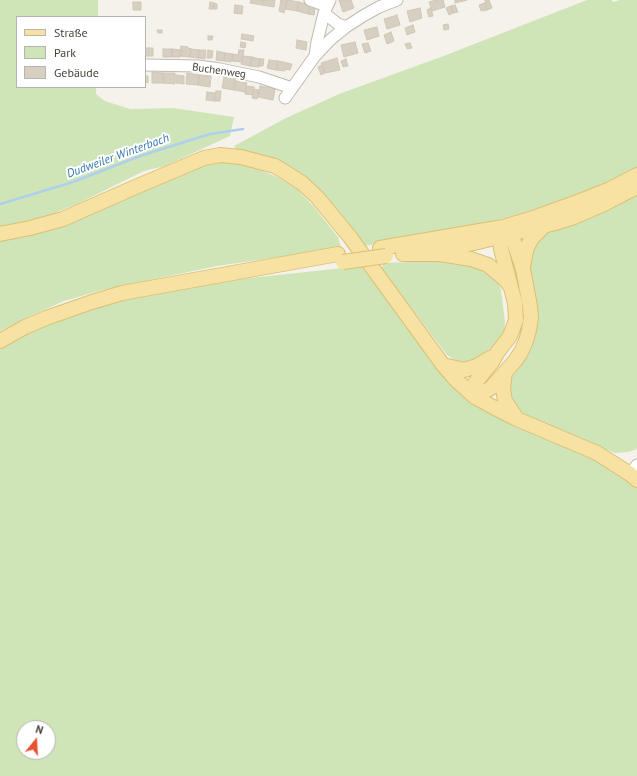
<!DOCTYPE html>
<meta charset="utf-8">
<style>
body{margin:0}
#map{position:relative;width:637px;height:776px;overflow:hidden;background:#f5f2ec;font-family:"PT Sans",sans-serif}
canvas{display:block}
.legend{position:absolute;left:16px;top:16px;width:130px;height:72px;box-sizing:border-box;background:#fff;border:1px solid #b6b4b0;margin:0;padding:5px 7px;list-style:none;font-size:12px;color:#49433a}
.legend li{display:flex;align-items:center;gap:8px;height:20px}
.legend b{width:20px;border:1px solid #b6b4b0}
.north{position:absolute;left:16px;top:720px;width:40px;height:40px;box-sizing:border-box;background:#fff;border:1px solid #b6b4b0;border-radius:50%;rotate:18deg;font-size:11px;font-weight:700;line-height:16px;text-align:center;color:#49433a}
.north::after{content:'';display:block;margin:auto;width:14px;height:18px;background:#ea512e;clip-path:polygon(50% 0,100% 100%,50% 72%,0 100%)}
</style>
<div id="map">
<canvas width="637" height="776"></canvas>
<ul class="legend">
<li><b style="height:5px;background:#f7e2a3"></b>Straße</li>
<li><b style="height:11px;background:#cfe5b8"></b>Park</li>
<li><b style="height:11px;background:#d6cfc2"></b>Gebäude</li>
</ul>
<div class="north">N</div>
</div>
<script>
const ctx = document.querySelector('canvas').getContext('2d');
ctx.lineJoin = 'round';
function fillPath(path, color) {
  ctx.fillStyle = color;
  ctx.fill(path, 'evenodd');
}
function shape(rows) {
  const path = new Path2D();
  for (const r of rows) {
    path.moveTo(r[0], r[1]);
    for (let i = 2; i < r.length; i += 2) path.lineTo(r[i], r[i + 1]);
  }
  return path;
}
function stroke(path, color, width, dash) {
  ctx.strokeStyle = color;
  ctx.lineWidth = width;
  ctx.lineCap = dash ? 'butt' : 'round';
  ctx.setLineDash(dash || []);
  ctx.stroke(path);
}
function drawText(font, color, halo, rows, align = 'center') {
  ctx.font = font + ' "PT Sans",sans-serif';
  ctx.lineWidth = 4;
  ctx.setLineDash([]);
  ctx.textBaseline = 'middle';
  ctx.strokeStyle = halo;
  ctx.fillStyle = color;
  for (const [text, x, y, turn = 0] of rows) {
    ctx.save();
    ctx.translate(x, y);
    ctx.rotate((+turn || 0) * Math.PI / 180);
    ctx.textAlign = isNaN(turn) ? turn : align;
    if (halo) ctx.strokeText(text, 0, 0);
    ctx.fillText(text, 0, 0);
    ctx.restore();
  }
}
const green = shape([
 [0,0,98,0,98,17,17,17,17,87,96,87,96,94,105,101,130,109,173,108,234,117,230,136,165,166,144,171,77,204,47,216,0,228],
 [587,0,612,0,613,2,620,0,637,0,637,167,618,177,569,199,504,218,466,228,365,246,276,160,260,154,238,151,234,146,286,118,339,94,441,57],
 [209,161,238,163,253,167,277,177,296,188,314,207,338,237,341,248,217,266,102,290,64,301,30,316,0,331,0,241,44,229],
 [637,191,637,449,628,452,615,453,533,420,513,406,508,379,518,363,531,259,534,247,539,238,548,231],
 [440,261,482,266,498,280,501,290,505,322,504,332,501,339,489,350,476,358,464,362,456,361,447,355,382,269,383,263],
 [361,266,431,356,442,373,593,456,637,485,637,776,0,776,0,348,22,335,74,314,129,297,216,280,241,279],
 [24,728,48,728,48,752,24,752]
]);
const stream = shape([
 [0,204,73,182,140,156,210,134,243,129]
]);
const building = shape([
 [251,0,263,0,262,5,250,3,251,0],
 [263,0,275,0,274,7,262,5,263,0],
 [281,0,287,0,284,13,279,11,281,0],
 [287,0,299,2,297,11,285,9,287,0],
 [339,0,351,0,354,8,343,12,339,0],
 [436,0,443,0,445,7,432,11,429,2,436,0],
 [455,0,467,0,455,3,455,0],
 [485,0,489,0,492,8,487,10,485,0],
 [133,2,141,2,141,10,133,10,133,2],
 [210,2,214,3,213,9,209,9,210,2],
 [299,2,310,5,308,14,297,11,299,2],
 [214,3,217,4,217,9,213,9,214,3],
 [485,3,487,10,481,11,479,5,485,3],
 [235,5,243,6,242,14,234,13,235,5],
 [455,5,458,12,453,13,451,6,455,5],
 [451,6,453,13,449,15,446,8,451,6],
 [310,8,315,9,314,15,308,14,310,8],
 [420,8,422,18,410,22,407,11,420,8],
 [431,8,433,16,429,17,427,10,431,8],
 [397,15,400,25,387,29,384,19,397,15],
 [448,24,449,29,444,30,443,25,448,24],
 [413,25,415,32,407,35,405,28,413,25],
 [377,27,379,36,367,40,364,30,377,27],
 [157,30,162,30,162,33,158,33,157,30],
 [391,32,394,41,387,44,384,35,391,32],
 [242,34,254,36,253,41,241,39,242,34],
 [208,36,213,36,212,40,208,40,208,36],
 [297,40,307,42,306,50,296,48,297,40],
 [241,42,246,43,245,48,240,47,241,42],
 [355,42,358,53,344,57,341,45,355,42],
 [368,43,371,51,365,53,362,44,368,43],
 [410,43,412,48,407,49,405,44,410,43],
 [181,46,188,47,188,48,191,49,190,57,180,56,181,46],
 [145,48,153,48,153,56,145,56,145,48],
 [163,49,172,49,172,57,163,57,163,49],
 [172,49,181,50,180,57,172,57,172,49],
 [191,49,199,50,198,58,190,57,191,49],
 [199,50,206,50,205,59,198,58,199,50],
 [208,50,213,51,212,58,207,58,208,50],
 [239,50,244,50,242,62,232,61,233,54,238,55,239,50],
 [217,51,225,53,224,61,216,60,217,51],
 [225,53,233,54,231,62,224,61,225,53],
 [243,56,252,57,250,66,241,64,243,56],
 [252,57,260,59,259,67,250,66,252,57],
 [337,58,340,70,325,73,321,63,337,58],
 [260,59,264,59,263,66,259,66,260,59],
 [346,59,348,66,343,67,341,61,346,59],
 [269,60,278,61,276,70,267,68,269,60],
 [278,61,292,64,290,70,285,69,285,71,276,70,278,61],
 [322,65,325,73,321,75,318,67,322,65],
 [152,72,163,73,163,83,152,83,152,72],
 [163,73,175,73,175,84,163,83,163,73],
 [187,73,199,75,198,85,186,84,187,73],
 [176,75,184,76,184,84,176,83,176,75],
 [199,75,211,76,210,87,198,85,199,75],
 [145,76,148,76,148,83,145,82,145,76],
 [224,77,236,80,234,90,222,88,224,77],
 [235,81,247,83,245,92,234,90,235,81],
 [246,86,254,87,253,95,245,94,246,86],
 [260,86,275,89,273,100,258,97,260,86],
 [254,89,259,90,257,99,252,98,254,89],
 [216,91,221,91,220,101,214,101,216,91],
 [207,92,215,93,214,101,206,100,207,92]
]);
const minor = shape([
 [310,0,327,6],
 [324,13,338,24,346,27],
 [315,56,317,42,324,13,330,0],
 [145,65,198,66,220,69,259,77,292,88],
 [285,98,315,56,330,40,346,27,363,16,379,7,397,0],
 [630,474,637,465]
]);
const major = shape([
 [0,234,30,228,63,219,133,188,204,158,220,155,241,157,275,166,288,174,302,183,317,197,350,237,443,365,456,380,475,397,493,407,517,419,597,453,630,474,637,480],
 [380,248,503,227,533,218,580,201,608,190,637,175],
 [420,251,474,243,555,223,574,217,602,205,637,187],
 [403,254,440,254,471,259,488,265,506,280,509,285],
 [523,266,527,247,532,238,544,226],
 [0,341,25,327,46,318,92,302,122,293,338,254],
 [443,365,464,370,477,366,490,358],
 [505,372,503,387,504,395,505,401,517,419],
 [475,397,491,388,515,361,521,352,526,341,529,330,531,318,530,306,523,269,514,242,505,228],
 [475,397,474,390,475,383,492,362,497,353,510,336,516,320,515,303,501,249,500,237,502,229]
]);
const majorBridge = shape([
 [343,262,386,256]
]);
const streetNames = [
 ["Buchenweg",219,71,8]
];
const waterNames = [
 ["Dudweiler Winterbach",118,156,-20]
];
fillPath(green, '#cfe5b8');
stroke(stream, '#aed0ec', 2.5);
fillPath(building, '#d6cfc2');
stroke(building, '#d0c7b6', 1);
stroke(minor, '#c0baaf', 13);
stroke(major, '#dbc073', 16);
stroke(minor, '#fff', 11);
stroke(major, '#f7e2a3', 14);
stroke(majorBridge, '#dbc073', 16, []);
stroke(majorBridge, '#f7e2a3', 14);
drawText('11px', '#49433a', '#fff', streetNames);
drawText('italic 12px', '#3a79ad', '#fff', waterNames);
</script>
